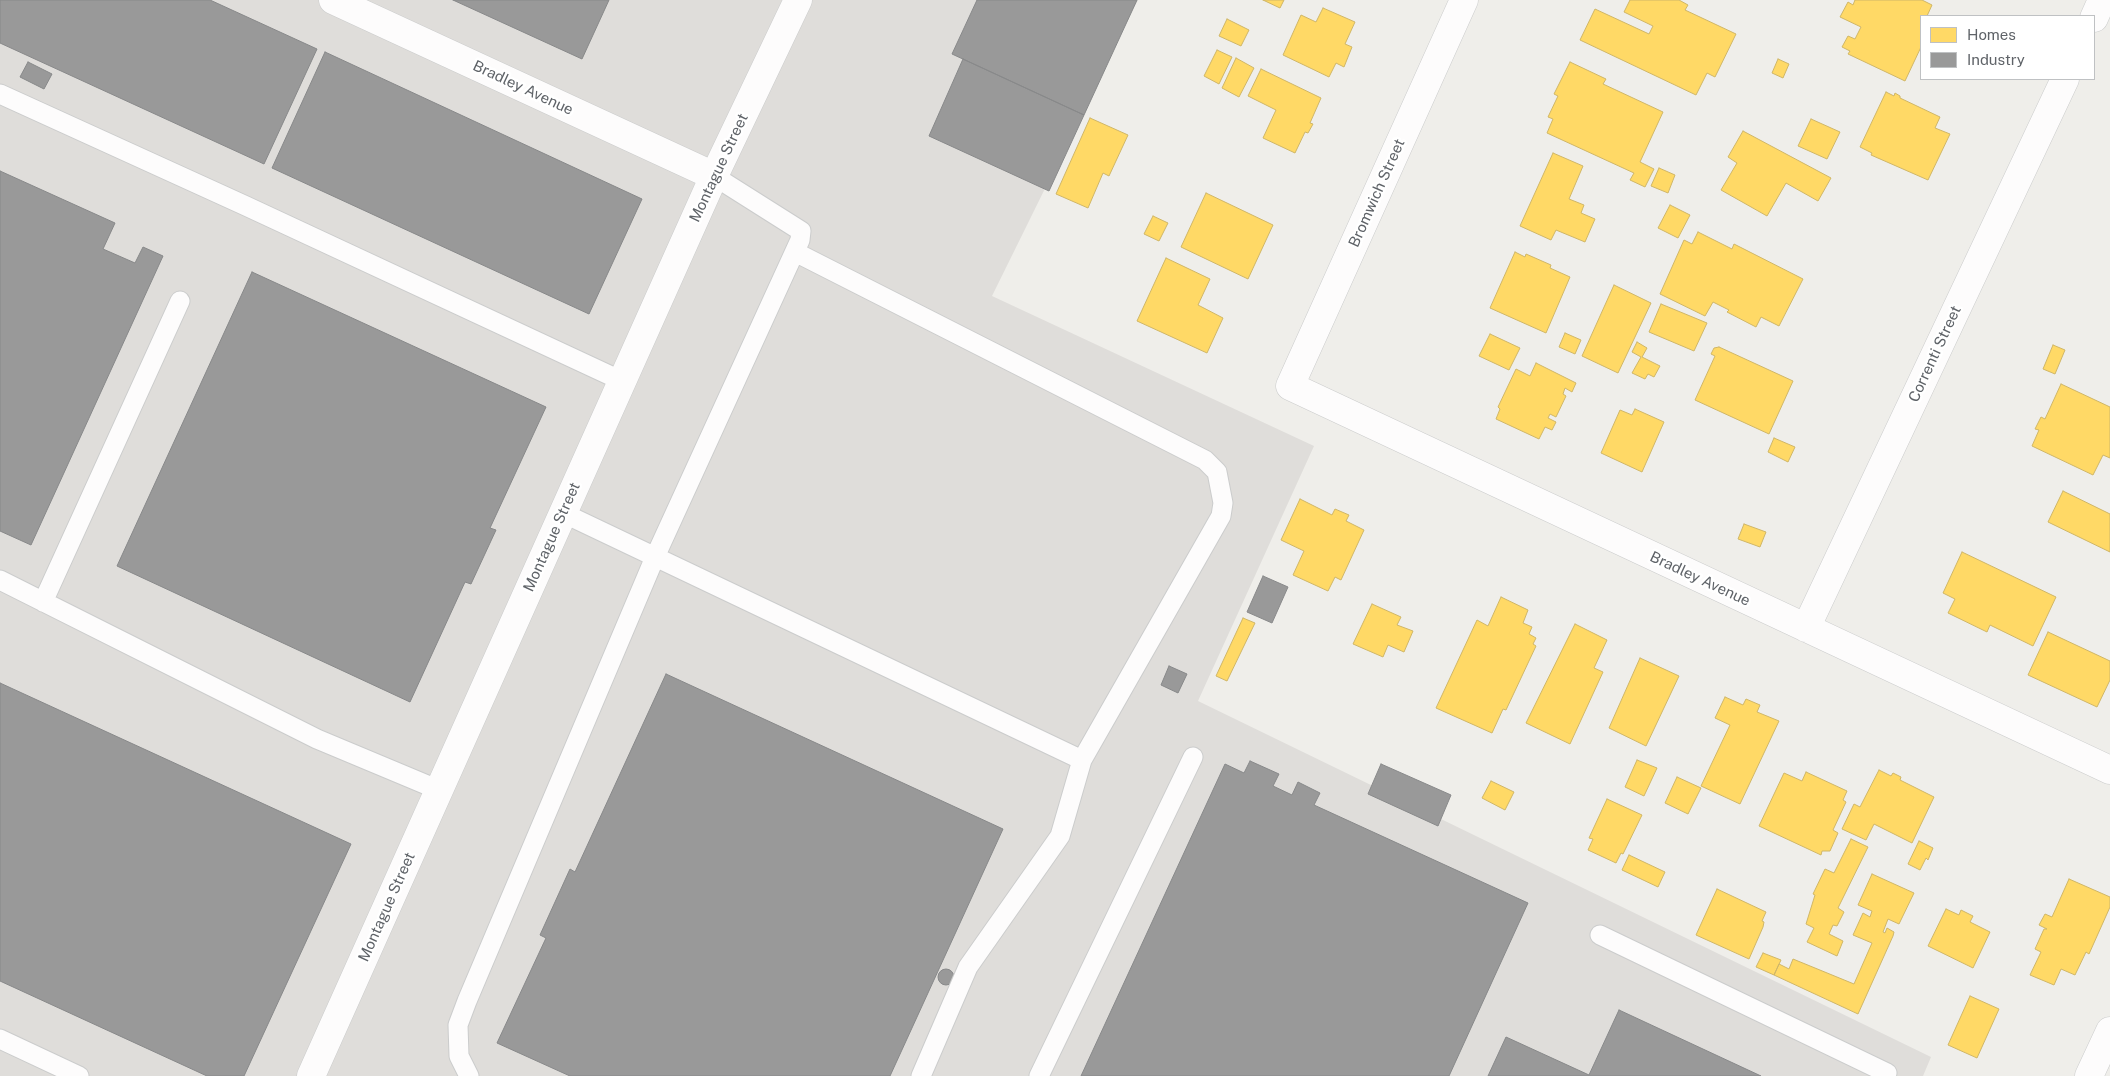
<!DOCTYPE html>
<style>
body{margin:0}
#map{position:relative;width:2110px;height:1076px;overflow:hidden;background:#efeeea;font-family:"Public Sans",sans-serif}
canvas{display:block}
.legend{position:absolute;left:1920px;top:15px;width:175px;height:65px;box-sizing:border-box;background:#fff;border:1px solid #bfc1c3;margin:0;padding:6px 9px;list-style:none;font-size:15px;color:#5f6368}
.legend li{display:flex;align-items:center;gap:10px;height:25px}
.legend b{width:25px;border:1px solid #bfc1c3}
</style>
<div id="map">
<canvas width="2110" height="1076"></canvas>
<ul class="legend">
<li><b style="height:14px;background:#ffd966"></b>Homes</li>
<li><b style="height:14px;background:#999"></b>Industry</li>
</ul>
</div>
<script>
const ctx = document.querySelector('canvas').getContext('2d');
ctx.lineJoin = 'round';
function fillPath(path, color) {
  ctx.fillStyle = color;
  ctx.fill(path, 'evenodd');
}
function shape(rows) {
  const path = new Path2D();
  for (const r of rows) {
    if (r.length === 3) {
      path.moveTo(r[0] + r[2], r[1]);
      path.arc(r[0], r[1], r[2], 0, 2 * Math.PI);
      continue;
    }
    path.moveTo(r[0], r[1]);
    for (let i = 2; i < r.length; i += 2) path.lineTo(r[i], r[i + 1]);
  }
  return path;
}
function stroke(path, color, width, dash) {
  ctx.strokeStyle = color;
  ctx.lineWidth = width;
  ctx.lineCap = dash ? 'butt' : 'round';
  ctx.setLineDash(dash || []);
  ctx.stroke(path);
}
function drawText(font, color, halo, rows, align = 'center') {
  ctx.font = font + ' "Public Sans",sans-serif';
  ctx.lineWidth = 5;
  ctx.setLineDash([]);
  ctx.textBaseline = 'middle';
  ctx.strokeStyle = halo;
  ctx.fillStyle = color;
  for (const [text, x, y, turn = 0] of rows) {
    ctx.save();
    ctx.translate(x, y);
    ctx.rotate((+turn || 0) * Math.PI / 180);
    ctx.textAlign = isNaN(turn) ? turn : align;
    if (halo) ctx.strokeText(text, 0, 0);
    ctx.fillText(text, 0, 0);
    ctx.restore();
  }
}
const industrial = shape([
 [0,0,1138,0,992,296,1314,446,1198,701,1931,1057,1923,1076,0,1076]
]);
const homes = shape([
 [1263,0,1284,0,1280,8,1263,0],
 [1630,0,1679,0,1688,5,1685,10,1736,34,1715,77,1707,73,1696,95,1580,40,1595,9,1649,34,1653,26,1624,12,1630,0],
 [1855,0,1922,0,1932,5,1927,16,1921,16,1921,47,1905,81,1848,54,1850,51,1842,47,1848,36,1855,39,1861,27,1840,17,1848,2,1853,5,1855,0],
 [1323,8,1355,22,1345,44,1352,47,1344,67,1336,63,1329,77,1283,55,1301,15,1316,22,1323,8],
 [1227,19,1249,30,1241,46,1219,36,1227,19],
 [1217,50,1232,57,1219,84,1204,76,1217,50],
 [1236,58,1254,68,1239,97,1222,88,1236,58],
 [1778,59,1789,64,1783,78,1772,73,1778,59],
 [1570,62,1606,79,1603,84,1663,112,1640,162,1654,169,1645,187,1630,180,1634,173,1547,133,1553,119,1548,117,1558,96,1554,94,1570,62],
 [1261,69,1321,98,1310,123,1313,124,1308,133,1305,132,1295,153,1263,138,1276,110,1248,96,1261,69],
 [1886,92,1894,96,1895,93,1900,96,1900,98,1940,117,1935,128,1950,134,1928,180,1871,155,1872,153,1860,147,1886,92],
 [1090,118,1128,135,1109,176,1103,173,1088,208,1056,194,1090,118],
 [1811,119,1840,132,1827,159,1798,146,1811,119],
 [1743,131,1831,178,1818,201,1786,183,1767,216,1721,190,1737,163,1728,157,1743,131],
 [1553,153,1583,166,1569,199,1584,205,1581,213,1595,219,1585,242,1556,230,1551,240,1520,226,1553,153],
 [1659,168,1675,175,1668,193,1651,186,1659,168],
 [1206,193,1273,225,1248,279,1181,247,1206,193],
 [1670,205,1690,215,1678,238,1658,228,1670,205],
 [1153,216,1168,223,1159,241,1144,234,1153,216],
 [1698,232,1732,249,1734,244,1803,279,1779,326,1761,317,1756,327,1727,312,1729,310,1713,302,1705,316,1660,294,1684,240,1692,244,1698,232],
 [1515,252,1525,257,1526,254,1551,265,1550,268,1570,277,1546,333,1490,308,1515,252],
 [1166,258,1210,279,1198,305,1223,318,1207,353,1137,321,1166,258],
 [1614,285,1651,303,1618,373,1582,356,1614,285],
 [1661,304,1707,323,1694,351,1649,332,1661,304],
 [1565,333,1581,340,1575,354,1559,347,1565,333],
 [1490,334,1520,348,1509,370,1479,356,1490,334],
 [1637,342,1647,348,1642,357,1660,366,1654,377,1648,374,1645,379,1632,373,1641,357,1632,352,1637,342],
 [2053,345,2065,350,2055,374,2043,369,2053,345],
 [1719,347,1793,381,1769,434,1695,400,1715,356,1711,354,1714,348,1719,347],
 [1536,363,1576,383,1572,392,1565,388,1563,394,1566,396,1556,417,1550,414,1548,418,1556,422,1552,430,1545,427,1539,439,1496,419,1500,409,1498,407,1516,369,1530,376,1536,363],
 [2061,384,2110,407,2110,458,2103,455,2093,475,2032,446,2039,430,2035,429,2041,417,2045,419,2061,384],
 [1635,409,1664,422,1642,472,1601,453,1620,410,1632,415,1635,409],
 [1774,438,1795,447,1788,462,1768,452,1774,438],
 [2063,491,2110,514,2110,552,2048,522,2063,491],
 [1300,499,1332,515,1335,509,1349,515,1346,521,1364,530,1341,580,1335,577,1328,591,1293,575,1304,551,1281,540,1300,499],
 [1744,524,1766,532,1760,547,1738,539,1744,524],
 [1962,552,2056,597,2033,646,1990,625,1987,632,1948,613,1955,599,1943,593,1962,552],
 [1501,597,1528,610,1523,623,1532,627,1529,634,1536,638,1533,644,1536,646,1506,710,1503,709,1492,733,1436,708,1477,620,1488,626,1501,597],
 [1372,604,1401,617,1397,625,1413,631,1404,652,1388,645,1383,657,1353,644,1372,604],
 [1243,618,1255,623,1227,681,1216,676,1243,618],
 [1575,624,1607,640,1594,668,1603,672,1570,744,1526,723,1575,624],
 [2048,632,2110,661,2110,680,2097,707,2028,675,2048,632],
 [1640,658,1679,676,1646,746,1609,728,1640,658],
 [1725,697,1743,705,1746,699,1760,705,1757,712,1779,721,1740,804,1701,786,1730,725,1715,718,1725,697],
 [1637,760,1657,768,1644,796,1625,787,1637,760],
 [1879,770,1891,776,1893,773,1901,777,1900,780,1934,797,1912,843,1874,824,1866,840,1842,829,1854,804,1860,807,1879,770],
 [1806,772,1847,791,1843,800,1846,802,1833,830,1838,833,1830,851,1822,851,1821,855,1759,826,1784,773,1802,781,1806,772],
 [1677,777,1701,788,1688,814,1665,803,1677,777],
 [1491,781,1514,792,1505,810,1482,798,1491,781],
 [1607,799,1642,815,1623,854,1621,853,1616,863,1588,850,1593,839,1589,838,1607,799],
 [1851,839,1868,847,1838,908,1844,912,1837,926,1833,925,1829,934,1843,941,1837,956,1807,942,1814,928,1806,924,1815,895,1813,894,1825,869,1834,873,1851,839],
 [1919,841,1933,848,1928,860,1926,858,1920,870,1908,864,1919,841],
 [1629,855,1665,872,1658,887,1622,870,1629,855],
 [1872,874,1914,893,1899,924,1888,919,1883,932,1885,933,1887,928,1894,932,1893,936,1858,1014,1774,975,1779,964,1789,969,1793,959,1854,984,1872,943,1853,935,1863,913,1870,917,1872,911,1858,905,1872,874],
 [2069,879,2110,897,2110,907,2089,954,2086,952,2075,975,2061,969,2054,985,2030,975,2041,952,2035,949,2044,929,2047,929,2039,925,2045,914,2052,917,2069,879],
 [1717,889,1766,912,1762,921,1764,922,1763,927,1749,959,1696,935,1717,889],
 [1946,909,1959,915,1961,910,1973,916,1970,922,1990,932,1973,968,1928,946,1946,909],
 [1763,953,1781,960,1774,975,1756,967,1763,953],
 [1970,996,1999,1009,1977,1058,1948,1045,1970,996]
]);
const industry = shape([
 [0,0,210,0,317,49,264,164,0,43,0,0],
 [453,0,609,0,582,59,453,0],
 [977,0,1137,0,1084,115,952,54,977,0],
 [325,52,642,199,589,314,272,168,325,52],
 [963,59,1084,115,1049,191,929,136,963,59],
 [28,62,52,74,44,89,20,77,28,62],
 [0,171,115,223,103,249,135,263,143,247,163,256,31,545,0,531,0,171],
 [252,272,546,407,490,528,496,530,471,584,465,582,410,702,117,566,252,272],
 [1263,576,1288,587,1272,623,1247,612,1263,576],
 [1169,666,1187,674,1178,693,1161,685,1169,666],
 [666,674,1003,829,890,1076,570,1076,497,1043,546,938,540,935,570,869,575,872,666,674],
 [0,683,351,844,244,1076,207,1076,0,981,0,683],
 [1250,761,1279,774,1273,786,1292,795,1298,782,1320,793,1314,805,1528,903,1449,1076,1081,1076,1225,764,1244,773,1250,761],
 [1381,764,1451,795,1438,826,1368,794,1381,764],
 [946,977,8],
 [1619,1010,1761,1076,1488,1076,1506,1037,1589,1075,1619,1010]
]);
const lane = shape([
 [0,94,246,206,622,381],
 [795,252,1205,460,1217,472,1223,503,1221,516,1082,760],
 [563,513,1082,760,1060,836,968,967,921,1076],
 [0,580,317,739,439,790],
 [43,602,180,301],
 [1600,935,1887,1073,1885,1076],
 [0,1039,79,1076],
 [469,1076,459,1056,458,1025,467,1001,655,557,800,240,801,231,714,176],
 [1039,1076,1193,757]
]);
const street = shape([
 [333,0,714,176],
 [1464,0,1290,386,2110,770],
 [2094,18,2102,0],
 [1806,628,2065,79],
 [311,1076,714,176,798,0],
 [2089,1076,2110,1031]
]);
const streetNames = [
 ["Bradley Avenue",523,88,25],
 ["Montague Street",719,168,-65],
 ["Bromwich Street",1377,193,-66],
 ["Correnti Street",1935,354,-65],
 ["Montague Street",552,537,-66],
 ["Bradley Avenue",1700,579,25],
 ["Montague Street",387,907,-66]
];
fillPath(industrial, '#dfddda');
fillPath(homes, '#ffd966');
stroke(homes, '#cfb667', 1);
fillPath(industry, '#999');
stroke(industry, '#88898a', 1);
stroke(lane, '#cbcccc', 21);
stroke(street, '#cbcccc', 29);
stroke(lane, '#fdfcfc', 19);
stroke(street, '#fdfcfc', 28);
drawText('15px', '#5f6368', '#fff', streetNames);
</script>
